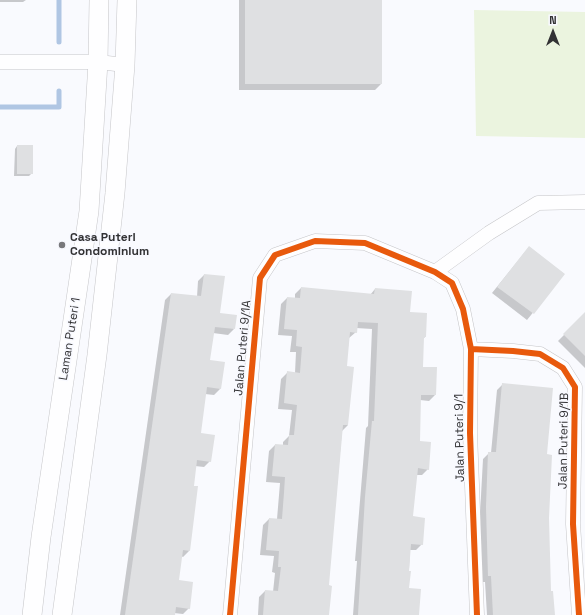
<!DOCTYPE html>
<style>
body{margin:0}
#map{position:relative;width:585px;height:615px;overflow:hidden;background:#f9fafe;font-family:"Space Grotesk",sans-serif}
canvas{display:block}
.north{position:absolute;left:533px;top:12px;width:40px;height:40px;-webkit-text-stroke:3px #f8f9ff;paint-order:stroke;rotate:0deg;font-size:11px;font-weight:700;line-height:16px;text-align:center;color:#323234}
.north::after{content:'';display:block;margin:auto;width:14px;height:18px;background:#323234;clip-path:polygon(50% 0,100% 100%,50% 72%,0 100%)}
</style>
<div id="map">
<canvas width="585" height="615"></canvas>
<div class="north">N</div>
</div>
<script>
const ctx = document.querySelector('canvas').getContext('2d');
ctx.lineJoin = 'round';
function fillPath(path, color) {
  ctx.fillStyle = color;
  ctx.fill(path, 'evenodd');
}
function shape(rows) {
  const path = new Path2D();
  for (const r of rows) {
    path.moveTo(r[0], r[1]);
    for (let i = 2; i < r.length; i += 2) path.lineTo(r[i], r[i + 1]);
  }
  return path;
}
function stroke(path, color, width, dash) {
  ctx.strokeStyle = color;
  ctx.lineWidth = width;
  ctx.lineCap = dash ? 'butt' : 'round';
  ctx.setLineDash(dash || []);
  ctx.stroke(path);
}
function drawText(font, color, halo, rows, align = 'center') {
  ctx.font = font + ' "Space Grotesk",sans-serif';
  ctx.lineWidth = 3;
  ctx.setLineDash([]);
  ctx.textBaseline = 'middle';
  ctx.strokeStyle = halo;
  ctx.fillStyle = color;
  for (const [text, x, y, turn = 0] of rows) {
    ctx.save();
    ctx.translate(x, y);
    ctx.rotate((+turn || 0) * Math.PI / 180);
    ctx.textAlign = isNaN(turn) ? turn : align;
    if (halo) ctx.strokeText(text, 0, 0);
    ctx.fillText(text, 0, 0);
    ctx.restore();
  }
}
const green = shape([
 [474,10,585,12,585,138,476,136]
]);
const shadow = shape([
 [0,0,26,0,23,2,0,2],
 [239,0,381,0,381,84,375,90,239,90],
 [17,146,32,173,29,176,14,176,15,149],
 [529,247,564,274,527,320,492,293],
 [204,275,219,313,234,329,228,335,213,333,209,361,220,389,214,395,205,394,199,434,210,461,204,467,195,466,189,551,183,557,181,556,178,581,189,608,183,614,174,613,174,615,120,615,165,300,171,294,197,297,198,281],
 [301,288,370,295,375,289,409,313,425,337,423,339,422,368,435,395,429,401,420,400,419,442,428,469,422,475,416,475,412,517,422,544,416,550,410,550,408,589,418,615,353,615,357,561,355,561,366,428,368,426,372,329,356,328,356,332,349,338,346,367,348,425,342,431,328,586,328,615,258,615,259,597,265,591,273,592,275,573,272,572,274,556,260,555,263,525,269,519,277,519,280,483,266,482,269,451,275,445,283,446,283,442,289,436,292,410,278,409,281,379,287,373,295,373,296,352,290,352,292,336,278,335,281,304,287,298,295,299,295,294],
 [585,314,585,368,558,341],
 [503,384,546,455,543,572,554,615,487,615,485,582,482,582,480,514,483,459,489,453,491,453,497,390]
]);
const stream = shape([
 [59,42,59,0],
 [0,107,59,107,59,91]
]);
const building = shape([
 [245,0,382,0,382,84,245,84],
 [17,145,33,145,33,174,17,174],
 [529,246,565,274,534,314,497,287],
 [204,274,225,276,220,313,237,315,235,329,215,327,210,360,225,362,221,389,207,387,201,433,215,435,211,462,197,460,194,486,198,486,190,551,183,550,179,580,193,582,190,609,176,607,175,615,125,615,171,293,201,296],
 [301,287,374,294,375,288,412,291,410,312,427,313,426,337,424,337,423,367,437,367,436,395,421,395,420,441,431,442,429,470,418,468,413,516,425,518,423,545,411,544,409,571,411,571,409,588,421,589,419,615,358,615,365,497,372,421,374,421,378,323,358,322,357,333,350,332,347,366,354,367,348,425,343,425,329,585,332,586,329,615,263,615,265,590,278,591,281,567,278,567,279,551,266,550,269,518,282,519,284,493,285,477,272,476,275,444,288,445,289,435,294,435,297,405,284,403,287,371,300,373,302,347,296,346,297,330,284,329,287,297,300,298],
 [585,312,585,356,563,334],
 [502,383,553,388,547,454,552,455,549,518,551,591,553,591,555,615,493,615,491,576,488,576,486,507,488,452,496,452]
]);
const street = shape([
 [0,62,98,62,125,65],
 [435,272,489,233,538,203,585,202],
 [471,349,513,351,540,354,563,368,575,387,573,524,579,615],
 [230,615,260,278,275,255,315,241,365,243,435,272,452,283,463,309,471,349,470,433,477,615]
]);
const secondary = shape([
 [32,615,41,537,89,211,98,62,99,0],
 [62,615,97,355,115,193,125,65,127,0]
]);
const cycleway = shape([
 [471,349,513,351,540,354,563,368,575,387,573,524,579,615],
 [230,615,260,278,275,255,315,241,365,243,435,272,452,283,463,309,471,349,470,433,477,615]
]);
const markers = [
 [62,245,4,"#78787b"]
];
const poiNames = [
 ["Casa Puteri",70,238],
 ["Condominium",70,252]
];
const streetNames = [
 ["Laman Puteri 1",70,339,-81],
 ["Jalan Puteri 9/1A",243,348,-85],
 ["Jalan Puteri 9/1",460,438,-91],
 ["Jalan Puteri 9/1B",564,441,-89]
];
fillPath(green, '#ebf4df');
fillPath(shadow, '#0003');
stroke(stream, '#b0c6e3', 5);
fillPath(building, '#dfe0e2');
stroke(street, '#c5c5c8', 15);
stroke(secondary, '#c5c5c8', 20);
stroke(street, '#fefeff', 14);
stroke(secondary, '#fefeff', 19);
stroke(cycleway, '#e8590c', 6);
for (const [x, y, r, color] of markers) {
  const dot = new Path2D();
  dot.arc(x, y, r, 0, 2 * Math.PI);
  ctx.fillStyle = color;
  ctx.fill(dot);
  stroke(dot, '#f8f9ff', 1.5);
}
drawText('bold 12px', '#323234', '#f8f9ff', poiNames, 'left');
drawText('12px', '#323234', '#f8f9ff', streetNames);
</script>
